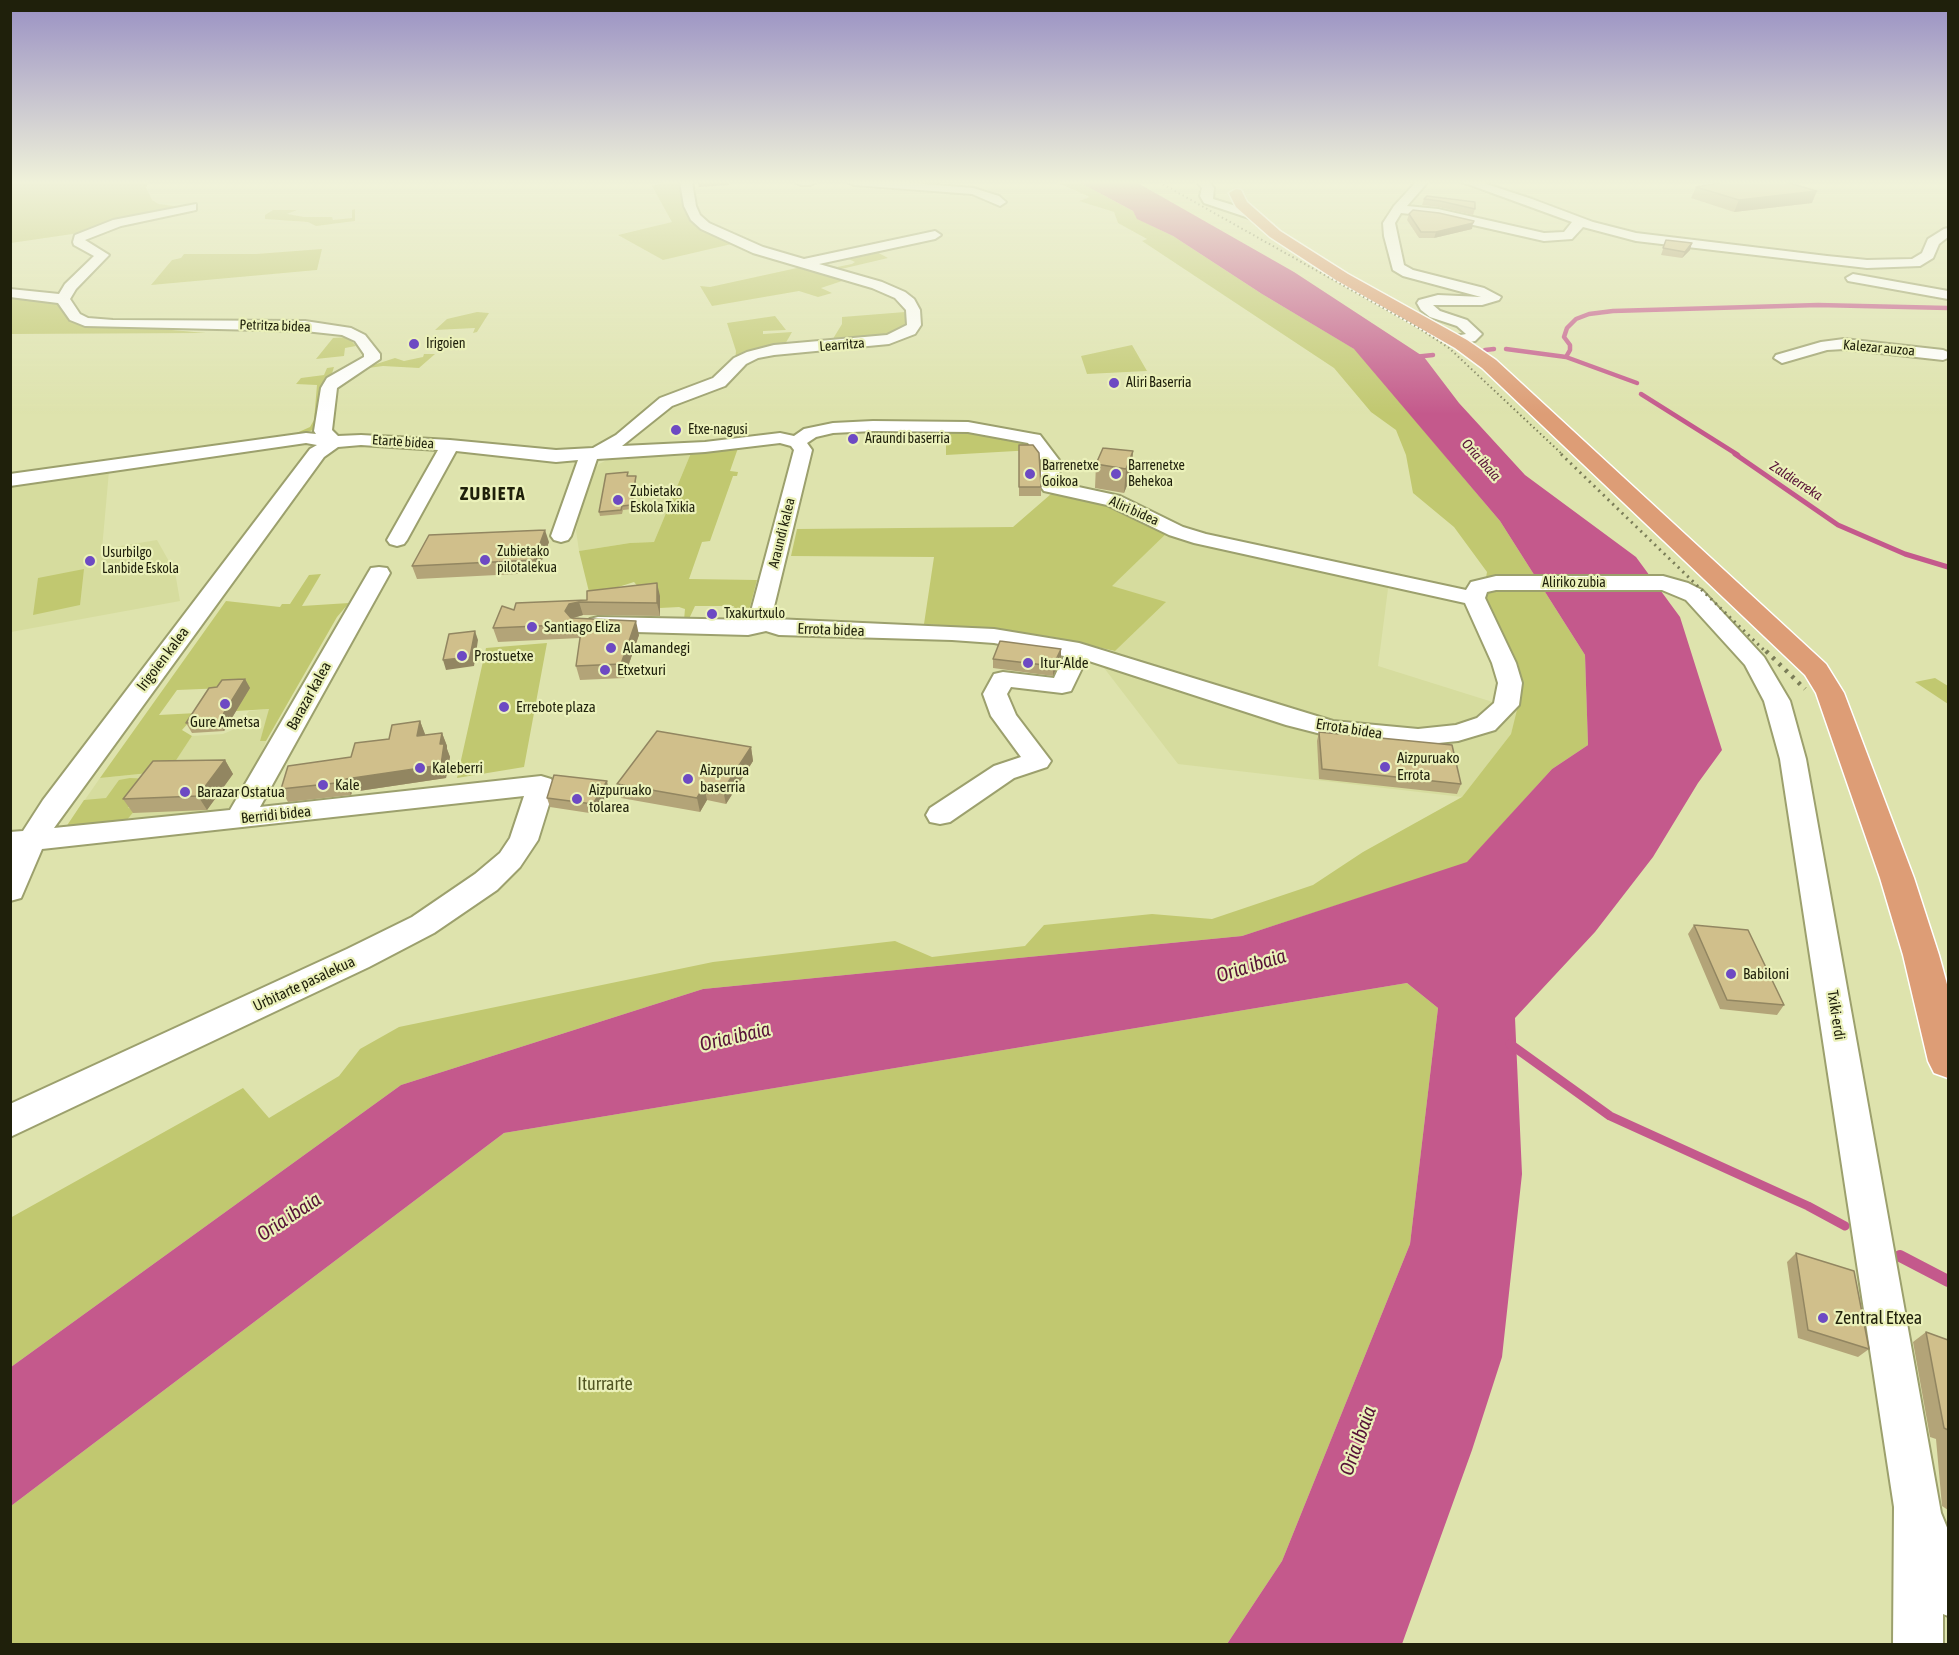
<!DOCTYPE html>
<style>
body{margin:0}
#map{position:relative;width:1959px;height:1655px;overflow:hidden;background:#dee3ad;font-family:"Asap Condensed",sans-serif}
canvas{display:block}
.frame{position:absolute;inset:0;border:12px solid #1f200b;pointer-events:none}
</style>
<div id="map">
<canvas width="1959" height="1655"></canvas>
<div class="frame"></div>
</div>
<script>
const ctx = document.querySelector('canvas').getContext('2d');
ctx.lineJoin = 'round';
function fillPath(path, color) {
  ctx.fillStyle = color;
  ctx.fill(path, 'evenodd');
}
function shape(rows) {
  const path = new Path2D();
  for (const r of rows) {
    path.moveTo(r[0], r[1]);
    for (let i = 2; i < r.length; i += 2) path.lineTo(r[i], r[i + 1]);
  }
  return path;
}
function stroke(path, color, width, dash) {
  ctx.strokeStyle = color;
  ctx.lineWidth = width;
  ctx.lineCap = dash ? 'butt' : 'round';
  ctx.setLineDash(dash || []);
  ctx.stroke(path);
}
function drawText(font, color, halo, rows, align = 'center') {
  ctx.font = font + ' "Asap Condensed",sans-serif';
  ctx.lineWidth = 4.5;
  ctx.setLineDash([]);
  ctx.textBaseline = 'middle';
  ctx.strokeStyle = halo;
  ctx.fillStyle = color;
  for (const [text, x, y, turn = 0] of rows) {
    ctx.save();
    ctx.translate(x, y);
    ctx.rotate((+turn || 0) * Math.PI / 180);
    ctx.textAlign = isNaN(turn) ? turn : align;
    if (halo) ctx.strokeText(text, 0, 0);
    ctx.fillText(text, 0, 0);
    ctx.restore();
  }
}
const built = shape([
 [691,453,654,542,630,543,579,551,576,530,589,476,599,464,609,459],
 [109,471,102,549,157,540,175,572,180,601,11,632,10,486],
 [1169,531,1389,581,1378,666,1518,710,1511,734,1462,797,1178,764,1101,664,1165,603,1111,586],
 [270,709,260,741,266,741,253,775,233,812,66,827,100,778,159,772,171,768,192,736,223,734,237,728,249,711]
]);
const green = shape([
 [10,182,149,182,146,187,152,200,159,204,181,207,86,232,11,243],
 [665,182,681,182,689,213,736,243,663,260,618,235,672,222,652,186],
 [1056,182,1079,182,1133,211,1138,219,1173,236,1262,294,1356,350,1500,521,1585,655,1588,745,1552,769,1467,863,1242,936,703,989,401,1085,11,1367,10,1218,243,1088,269,1118,339,1076,360,1049,399,1027,713,962,895,941,932,957,1025,946,1044,925,1152,914,1212,919,1313,885,1363,852,1462,797,1511,734,1523,686,1518,664,1483,595,1487,572,1454,527,1413,493,1406,455,1396,430,1371,412,1334,368,1142,241,1147,239,1118,223,1114,212,1079,201,1090,197],
 [355,209,355,221,316,226,308,222,265,219,265,215,273,210,297,210,287,214,304,217,332,217,333,220,352,218,352,210],
 [322,249,317,270,151,285,172,260,181,258,184,254,256,254],
 [873,250,888,258,837,270,815,262,837,267,852,264,855,262,842,256],
 [806,266,848,279,821,288,832,293,818,297,799,291,712,306,700,286,710,287],
 [10,296,57,304,69,319,79,324,109,326,172,326,172,330,206,333,11,334],
 [477,312,489,313,477,332,473,333,475,328,435,330,447,319],
 [905,312,906,324,890,335,831,342,842,324,842,317],
 [775,316,786,330,763,331,763,334,792,332,784,346,735,360,736,351,727,323],
 [348,337,356,346,345,348,344,356,316,359,333,338],
 [1132,345,1147,371,1087,374,1081,356],
 [424,354,435,354,419,368,383,366,361,369,395,358,404,361,423,357],
 [334,367,315,429,298,436,292,435,310,427,314,420,317,385,296,384,301,378,324,375,327,368],
 [946,429,1024,439,1033,450,946,455],
 [738,448,730,471,738,472,737,476,733,476,710,541,702,542,689,579,757,580,746,622,728,622,734,606,695,606,688,621,684,620,685,609,679,607,660,608,659,597,648,598,634,582,590,596,579,551,630,543,654,542,691,453],
 [1051,494,1107,501,1169,531,1112,586,1166,602,1115,651,1053,637,994,629,924,624,934,557,791,556,797,529,1013,527],
 [84,569,80,605,33,615,38,578],
 [321,574,302,606,349,603,337,617,266,741,260,741,269,709,236,711,226,688,177,690,159,715,197,713,182,730,192,736,171,768,159,772,100,778,226,601,280,607,282,604,290,604,309,575],
 [547,643,524,767,457,778,486,648],
 [1935,678,1948,686,1948,704,1915,682],
 [130,778,152,779,128,808,136,809,125,822,66,827,84,800,106,798,119,780],
 [1407,983,1438,1008,1410,1244,1282,1561,1227,1644,11,1644,11,1506,504,1133]
]);
const water = shape([
 [1079,182,1136,182,1294,272,1424,357,1459,403,1525,475,1636,557,1680,617,1722,750,1698,783,1653,857,1595,932,1515,1018,1522,1174,1502,1357,1472,1450,1402,1644,1227,1644,1282,1561,1410,1244,1438,1008,1407,983,504,1133,11,1506,11,1367,401,1085,703,989,1242,936,1467,862,1552,769,1588,745,1585,655,1500,521,1354,349,1262,294,1173,236,1137,219,1133,211]
]);
const streamFar3 = shape([
 [1506,349,1566,357,1637,383],
 [1485,350,1494,349],
 [1414,357,1433,355],
 [1566,357,1570,350,1570,345,1564,337,1567,328,1576,319,1589,314,1613,311,1818,305,1948,308],
 [1641,394,1738,455]
]);
const streamFar2 = shape([
 [1735,454,1838,525,1905,554,1948,567]
]);
const streamFar1 = shape([
 [1510,1044,1610,1116,1808,1206,1845,1226]
]);
const stream = shape([
 [1900,1256,1948,1281]
]);
const street = shape([
 [680,182,692,182,696,206,700,215,709,223,763,247,804,259,935,231,941,235,935,239,819,264,882,282,905,292,914,299,920,310,921,325,915,334,889,344,774,355,758,358,746,364,725,386,672,406,622,446,705,442,780,433,794,436,804,429,833,423,873,421,968,422,1034,434,1040,435,1059,460,1060,483,1120,496,1183,527,1206,534,1466,590,1471,582,1496,576,1663,576,1688,583,1702,590,1764,657,1790,701,1806,759,1941,1513,1948,1530,1948,1616,1943,1614,1943,1644,1893,1644,1894,1507,1780,759,1764,701,1745,665,1686,600,1662,590,1496,590,1487,592,1485,598,1516,663,1522,683,1519,705,1495,730,1458,741,1418,745,1333,737,1286,725,1086,660,1071,691,1062,693,1011,687,1007,694,1016,715,1051,761,1047,767,1014,778,950,822,940,824,930,822,926,815,930,808,994,766,1021,757,991,716,983,694,994,674,1003,672,1054,678,1064,656,994,643,952,640,779,635,766,631,748,635,598,631,590,629,586,624,590,619,598,617,753,620,750,615,794,450,791,446,780,443,705,452,597,459,571,536,568,540,561,542,554,540,551,536,578,460,556,462,456,451,407,540,404,544,397,546,390,544,387,540,438,450,361,445,338,447,324,457,54,828,230,810,368,573,371,568,379,567,387,568,390,573,260,807,541,776,551,779,555,785,538,840,520,867,497,890,434,933,369,967,10,1137,10,1104,347,949,412,917,475,874,500,853,510,838,524,796,42,849,21,898,10,901,10,832,23,831,43,800,310,449,317,445,306,443,10,486,10,474,306,433,316,434,314,431,321,388,327,378,364,357,364,354,355,341,342,335,305,331,85,326,70,320,58,303,10,297,10,289,59,294,65,284,94,256,74,245,73,242,75,235,113,220,196,204,196,210,121,226,85,240,109,255,76,289,70,299,80,314,88,318,113,320,305,321,351,328,365,335,380,354,380,359,337,388,332,430,338,436,361,435,450,440,556,450,593,448,616,435,660,398,713,378,734,358,747,352,774,345,887,335,907,325,906,310,895,298,872,288,753,253,701,229,691,220,684,206,680,182],
 [873,431,968,432,1028,443,1041,460,1041,487,1044,491,1107,505,1169,535,1194,543,1465,603,1492,663,1498,683,1494,703,1477,718,1456,725,1418,729,1333,721,1079,643,994,629,775,619,772,615,812,450,807,443,816,437,833,433,873,431],
 [795,182,816,182,810,185,801,185,795,182],
 [848,182,899,182,973,188,999,196,1006,202,1000,206,972,194,854,185,848,182],
 [1197,182,1209,182,1214,188,1213,199,1256,212,1258,215,1252,219,1204,203,1200,196,1202,188,1197,182],
 [1416,182,1428,182,1407,206,1438,209,1544,233,1564,232,1572,222,1462,182,1480,182,1532,199,1593,222,1636,233,1827,256,1867,260,1912,259,1922,253,1928,239,1944,229,1948,228,1948,237,1939,244,1933,258,1920,266,1867,268,1636,241,1583,227,1572,239,1544,241,1438,217,1401,213,1395,223,1404,265,1413,270,1484,288,1501,297,1499,300,1482,305,1433,305,1440,311,1467,320,1482,334,1475,341,1455,345,1450,343,1447,340,1450,337,1466,334,1457,326,1430,317,1421,310,1417,303,1419,300,1438,295,1481,297,1403,276,1393,270,1384,236,1383,223,1394,206,1416,182],
 [1853,274,1948,291,1948,299,1848,281,1846,278,1853,274],
 [1844,339,1943,350,1948,352,1948,358,1943,360,1844,349,1827,350,1782,363,1774,358,1776,355,1821,342,1844,339]
]);
const highway = shape([
 [1236,189,1241,190,1247,202,1280,231,1348,274,1467,340,1496,360,1826,664,1844,693,1914,878,1939,955,1948,988,1948,1078,1934,1073,1928,1061,1903,955,1880,878,1816,693,1805,675,1482,368,1455,348,1336,280,1270,237,1236,207,1229,193,1236,189]
]);
const railFar2 = shape([
 [1159,182,1417,327,1449,348,1563,455]
]);
const railFar1 = shape([
 [1561,454,1767,653]
]);
const rail = shape([
 [1766,651,1805,689]
]);
const wall = shape([
 [1696,187,1812,203,1734,212,1691,198],
 [1427,196,1475,209,1473,215,1438,207,1422,205,1424,199],
 [1409,214,1472,229,1434,238,1419,238,1407,220],
 [1666,240,1690,250,1682,258,1661,255],
 [1019,445,1041,487,1041,496,1019,496],
 [1133,451,1131,475,1124,493,1095,488,1096,464],
 [629,476,636,480,632,509,623,510,622,514,600,516,599,512],
 [549,542,537,573,417,579,412,566],
 [660,596,660,616,583,615,573,618,639,635,624,678,580,680,576,666,580,638,498,642,493,628,514,610,587,600],
 [1061,658,1053,676,993,668,993,659],
 [245,679,250,688,224,731,192,733,186,723],
 [420,721,425,735,442,733,447,746,447,749,450,757,446,778,352,792,351,795,288,802,281,789,389,739],
 [1319,732,1461,784,1457,794,1319,779,1317,741],
 [751,747,753,761,726,804,707,800,700,812,621,798,617,784],
 [225,760,233,774,207,810,133,813,123,799],
 [609,791,596,814,550,807,547,798],
 [1694,925,1784,1005,1777,1015,1720,1009,1688,934],
 [1796,1253,1869,1349,1858,1357,1798,1338,1787,1262],
 [1926,1332,1948,1340,1948,1510,1942,1506,1936,1439,1930,1437,1913,1342]
]);
const shadedWall = shape([
 [698,182,729,182,729,185,699,187],
 [1817,191,1812,203,1734,212,1739,200],
 [1473,223,1472,229,1434,238,1436,232],
 [1692,243,1690,250,1682,258,1685,252],
 [1133,451,1131,475,1124,493,1126,469],
 [636,476,636,480,632,509,631,505],
 [545,530,549,542,537,573,534,560],
 [657,583,660,596,660,616,657,603],
 [579,602,583,615,573,618,569,624,565,611,569,604],
 [636,621,639,635,624,678,621,664],
 [475,631,478,640,474,666,446,670,443,660],
 [1061,649,1061,658,1053,676,1053,666],
 [245,679,250,688,224,731,219,721],
 [420,721,425,734,422,749,417,736],
 [442,733,447,746,447,749,450,757,446,778,352,792,351,795,345,782,346,779,440,744],
 [751,747,753,761,726,804,723,790],
 [225,760,233,774,207,810,198,796],
 [607,781,609,791,596,814,593,804],
 [704,786,707,800,700,812,697,798]
]);
const building = shape([
 [1725,182,1785,182,1817,191,1739,200,1696,187,1725,182],
 [1427,196,1475,202,1475,209,1440,201,1424,199,1427,196],
 [1413,210,1439,213,1474,221,1473,223,1436,232,1421,232,1409,214,1413,210],
 [1666,240,1692,243,1685,252,1663,248,1666,240],
 [1019,445,1033,445,1039,453,1041,487,1019,487,1019,445],
 [1103,448,1133,451,1126,469,1096,464,1103,448],
 [628,472,627,476,636,476,631,505,622,506,621,510,599,512,606,474,628,472],
 [545,530,534,560,412,566,429,535,545,530],
 [657,583,657,603,579,602,569,604,565,611,571,618,636,621,621,664,576,666,582,624,493,628,502,606,514,610,516,603,587,600,587,591,657,583],
 [475,631,470,657,443,660,449,634,475,631],
 [1000,641,1061,649,1053,666,993,659,1000,641],
 [245,679,219,721,186,723,209,688,217,687,222,680,245,679],
 [420,721,417,736,442,733,440,744,444,744,441,765,346,779,345,782,281,789,288,766,351,757,355,743,389,739,392,725,420,721],
 [657,731,751,747,723,790,704,786,697,798,617,784,657,731],
 [1319,732,1452,745,1461,784,1322,769,1319,732],
 [225,760,198,796,123,799,153,761,225,760],
 [554,775,607,781,593,804,547,798,554,775],
 [1694,925,1748,930,1784,1005,1727,1000,1694,925],
 [1796,1253,1854,1271,1869,1349,1808,1330,1796,1253],
 [1926,1332,1948,1340,1948,1430,1944,1428,1926,1332]
]);
const markers = [
 [414,344,6,"#6d4ac3"],
 [1114,383,6,"#6d4ac3"],
 [676,430,6,"#6d4ac3"],
 [853,439,6,"#6d4ac3"],
 [1030,474,6,"#6d4ac3"],
 [1116,474,6,"#6d4ac3"],
 [618,500,6,"#6d4ac3"],
 [485,560,6,"#6d4ac3"],
 [90,561,6,"#6d4ac3"],
 [712,614,6,"#6d4ac3"],
 [532,627,6,"#6d4ac3"],
 [611,648,6,"#6d4ac3"],
 [462,656,6,"#6d4ac3"],
 [1028,663,6,"#6d4ac3"],
 [605,670,6,"#6d4ac3"],
 [225,704,6,"#6d4ac3"],
 [504,707,6,"#6d4ac3"],
 [1385,767,6,"#6d4ac3"],
 [420,768,6,"#6d4ac3"],
 [688,779,6,"#6d4ac3"],
 [323,785,6,"#6d4ac3"],
 [185,792,6,"#6d4ac3"],
 [577,799,6,"#6d4ac3"],
 [1731,974,6,"#6d4ac3"],
 [1823,1318,6,"#6d4ac3"]
];
const farStreetnames = [
 ["Petritza bidea",275,326,2],
 ["Learritza",842,345,-5],
 ["Kalezar auzoa",1879,348,5],
 ["Etarte bidea",403,442,4],
 ["Aliri bidea",1134,511,24],
 ["Araundi kalea",782,533,-76],
 ["Aliriko zubia",1574,583]
];
const farPoinames = [
 ["Irigoien",426,344],
 ["Aliri Baserria",1126,383],
 ["Etxe-nagusi",688,430],
 ["Araundi baserria",865,439],
 ["Barrenetxe",1042,466],
 ["Goikoa",1042,482],
 ["Barrenetxe",1128,466],
 ["Behekoa",1128,482],
 ["Zubietako",630,492],
 ["Eskola Txikia",630,508],
 ["Zubietako",497,552],
 ["pilotalekua",497,568],
 ["Usurbilgo",102,553],
 ["Lanbide Eskola",102,569],
 ["Txakurtxulo",724,614]
];
const farWaternames = [
 ["Oria ibaia",1481,460,48],
 ["Zaldierreka",1796,481,33]
];
const poiNames = [
 ["Santiago Eliza",544,627],
 ["Alamandegi",623,648],
 ["Prostuetxe",474,656],
 ["Itur-Alde",1040,663],
 ["Etxetxuri",617,670],
 ["Errebote plaza",516,707],
 ["Gure Ametsa",225,722,"center"],
 ["Aizpuruako",1397,758],
 ["Errota",1397,775],
 ["Kaleberri",432,768],
 ["Aizpurua",700,770],
 ["baserria",700,787],
 ["Kale",335,785],
 ["Aizpuruako",589,790],
 ["tolarea",589,807],
 ["Barazar Ostatua",197,792],
 ["Babiloni",1743,974]
];
const streetNames = [
 ["Errota bidea",831,630,2],
 ["Irigoien kalea",163,659,-53],
 ["Barazar kalea",309,696,-61],
 ["Errota bidea",1349,729,9],
 ["Berridi bidea",276,815,-6],
 ["Urbitarte pasalekua",304,984,-25],
 ["Txiki-erdi",1836,1015,81]
];
const farDistrictnames = [
 ["ZUBIETA",493,494]
];
const nearPoinames = [
 ["Zentral Etxea",1835,1318]
];
const nearParknames = [
 ["Iturrarte",605,1384]
];
const nearWaternames = [
 ["Oria ibaia",1251,966,-17],
 ["Oria ibaia",735,1037,-13],
 ["Oria ibaia",289,1217,-33],
 ["Oria ibaia",1358,1441,-70]
];
fillPath(built, '#d6dc9e');
fillPath(green, '#c1c870');
fillPath(water, '#c4598c');
stroke(streamFar3, '#c4598c', 4.5);
stroke(streamFar2, '#c4598c', 5);
stroke(streamFar1, '#c4598c', 9);
stroke(stream, '#c4598c', 12);
stroke(street, '#9ca06d', 4);
stroke(highway, '#fff', 3);
fillPath(street, '#fff');
fillPath(highway, '#dd9d76');
stroke(railFar2, '#7a7d58', 2, [1.5, 3]);
stroke(railFar1, '#7a7d58', 3, [2, 4.5]);
stroke(rail, '#7a7d58', 4.5, [3, 6]);
fillPath(wall, '#b3a478');
fillPath(shadedWall, '#928661');
fillPath(building, '#d0bf8b');
stroke(building, '#928661', 1.5);
const sky = ctx.createLinearGradient(0, 0, 0, 414);
sky.addColorStop(0, '#9990c3');
sky.addColorStop(0.44, '#f0f2da');
sky.addColorStop(1, '#f0f2da00');
ctx.fillStyle = sky;
ctx.fillRect(0, 0, 1959, 414);
for (const [x, y, r, color] of markers) {
  const dot = new Path2D();
  dot.arc(x, y, r, 0, 2 * Math.PI);
  ctx.fillStyle = color;
  ctx.fill(dot);
  stroke(dot, '#ebf1ba', 2);
}
drawText('14px', '#1f200b', '#ebf1ba', farStreetnames);
drawText('14px', '#1f200b', '#ebf1ba', farPoinames, 'left');
drawText('italic 14px', '#571237', '#ebf1ba', farWaternames);
drawText('15px', '#1f200b', '#ebf1ba', poiNames, 'left');
drawText('15px', '#1f200b', '#ebf1ba', streetNames);
ctx.letterSpacing = '1.5px';
drawText('bold 18px', '#1f200b', '#ebf1ba', farDistrictnames);
ctx.letterSpacing = '0px';
drawText('18px', '#1f200b', '#ebf1ba', nearPoinames, 'left');
drawText('18px', '#515523', '#ebf1ba', nearParknames);
drawText('italic 20px', '#571237', '#ebf1ba', nearWaternames);
</script>
